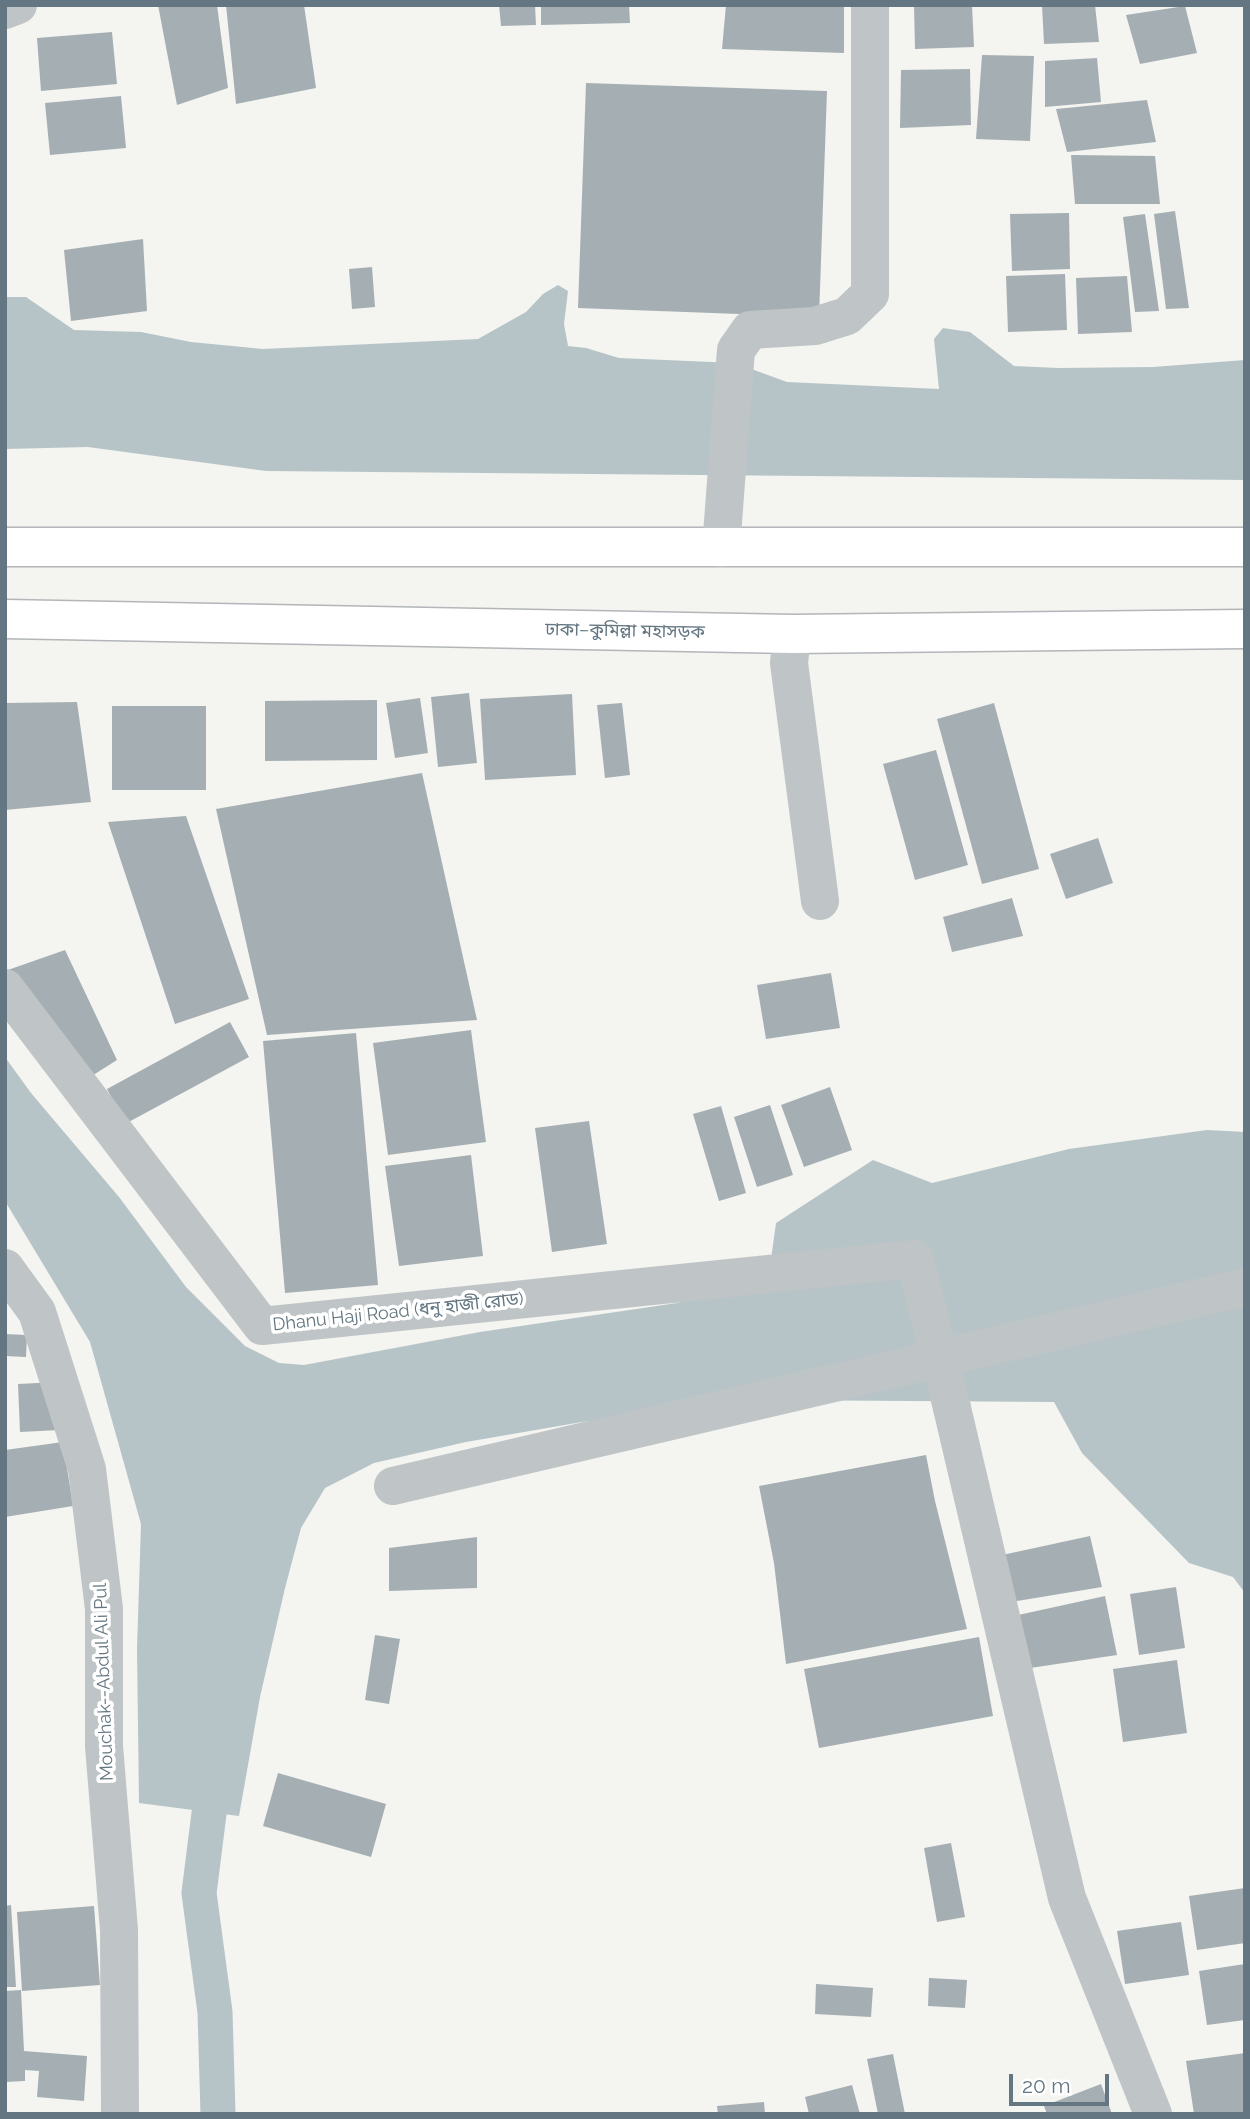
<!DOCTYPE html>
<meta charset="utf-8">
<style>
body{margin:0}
#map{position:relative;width:1250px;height:2119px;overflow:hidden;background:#f4f4f0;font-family:Raleway,sans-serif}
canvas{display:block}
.frame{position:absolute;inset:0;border:7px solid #637681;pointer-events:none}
.scale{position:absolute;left:1009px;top:2074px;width:100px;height:32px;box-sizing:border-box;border:4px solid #637681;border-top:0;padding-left:9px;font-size:21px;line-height:24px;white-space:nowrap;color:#637681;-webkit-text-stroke:5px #fff;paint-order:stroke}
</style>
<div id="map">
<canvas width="1250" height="2119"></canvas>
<div class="frame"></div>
<div class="scale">20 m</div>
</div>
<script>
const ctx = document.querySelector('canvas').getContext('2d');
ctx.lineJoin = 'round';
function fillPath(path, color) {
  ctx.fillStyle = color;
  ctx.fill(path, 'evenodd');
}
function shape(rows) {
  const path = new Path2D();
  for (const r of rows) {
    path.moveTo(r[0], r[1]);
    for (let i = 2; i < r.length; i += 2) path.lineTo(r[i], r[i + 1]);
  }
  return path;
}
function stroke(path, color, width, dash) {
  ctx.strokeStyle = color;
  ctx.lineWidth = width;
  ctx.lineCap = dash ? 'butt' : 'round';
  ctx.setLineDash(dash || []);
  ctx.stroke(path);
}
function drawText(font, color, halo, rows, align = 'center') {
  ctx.font = font + ' Raleway,"Noto Sans Bengali",sans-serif';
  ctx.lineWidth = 7;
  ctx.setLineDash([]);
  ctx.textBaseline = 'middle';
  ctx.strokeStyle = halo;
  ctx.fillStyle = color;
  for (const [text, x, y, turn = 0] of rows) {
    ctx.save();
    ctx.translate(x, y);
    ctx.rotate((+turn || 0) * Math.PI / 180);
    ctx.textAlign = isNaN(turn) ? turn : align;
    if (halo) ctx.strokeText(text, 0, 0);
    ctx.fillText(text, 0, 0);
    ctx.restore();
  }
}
const water = shape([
 [558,285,568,291,564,324,568,346,586,348,619,358,735,363,787,382,939,389,934,339,943,328,970,332,1014,366,1058,368,1153,367,1245,360,1245,480,266,471,88,447,5,449,5,297,26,297,74,330,141,332,191,342,263,349,478,339,526,312,543,294],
 [5,1057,31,1093,119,1197,186,1287,245,1346,279,1363,304,1365,480,1332,677,1303,769,1274,776,1223,873,1160,932,1183,1069,1149,1207,1130,1245,1132,1245,1593,1233,1577,1189,1563,1082,1453,1054,1402,764,1400,582,1422,466,1442,374,1463,325,1488,301,1528,285,1588,260,1697,239,1816,139,1803,137,1649,141,1524,90,1342,5,1201]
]);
const canal = shape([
 [215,1766,199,1893,215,2012,218,2114]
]);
const building = shape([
 [158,5,217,5,228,88,177,105],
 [226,5,304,5,316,88,236,104],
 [499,5,535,5,536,25,501,26],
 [541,5,629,5,630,23,541,25],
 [726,5,844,5,844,53,722,49],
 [914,5,972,5,974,47,915,49],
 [1042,5,1095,5,1099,42,1044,44],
 [1185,6,1197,53,1140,64,1126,15],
 [112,32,117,84,41,91,37,38],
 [982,55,1034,56,1030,141,976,139],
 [1097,58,1101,102,1045,107,1045,61],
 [970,69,971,125,900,128,901,70],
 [586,83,827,91,819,317,578,308],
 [121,96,126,148,50,155,45,103],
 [1147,100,1156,142,1067,152,1056,109],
 [1071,155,1155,156,1160,204,1075,204],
 [1175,211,1189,308,1166,309,1154,214],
 [1069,213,1070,269,1012,271,1010,214],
 [1145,214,1159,311,1135,312,1123,217],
 [143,239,147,311,71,321,64,250],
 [372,267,375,307,352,309,349,269],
 [1065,274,1067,330,1008,332,1006,276],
 [1127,276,1132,332,1078,334,1076,278],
 [469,693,477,763,438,767,431,697],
 [572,694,576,775,485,780,480,699],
 [420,698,428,753,395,758,386,703],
 [377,700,377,760,265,761,265,701],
 [77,702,91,802,5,810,5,703],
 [622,703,630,775,605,778,597,705],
 [994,703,1039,869,982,884,937,719],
 [112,706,206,706,206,790,112,790],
 [936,750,968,865,915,880,883,764],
 [422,773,477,1020,267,1035,216,809],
 [186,816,249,999,175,1024,108,822],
 [1098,838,1113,883,1066,899,1050,854],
 [1012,898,1023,936,952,952,943,917],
 [65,950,117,1060,68,1091,5,971],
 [831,973,840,1028,766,1039,757,985],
 [230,1022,249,1057,125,1124,107,1089],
 [471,1030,486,1142,388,1155,373,1043],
 [356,1033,378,1285,285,1293,263,1041],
 [830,1087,852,1150,804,1167,781,1105],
 [770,1105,793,1175,757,1187,734,1117],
 [721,1106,746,1193,719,1201,693,1114],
 [589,1121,607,1244,552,1252,535,1128],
 [471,1155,483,1256,399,1266,385,1166],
 [5,1334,27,1335,26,1357,5,1356],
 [58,1382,60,1430,20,1432,18,1384],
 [63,1442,73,1506,5,1517,5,1450],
 [926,1455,935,1501,967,1629,786,1664,774,1563,759,1486],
 [1090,1536,1102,1587,1005,1603,993,1557],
 [477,1537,477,1588,389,1591,389,1548],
 [1176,1587,1185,1648,1139,1655,1130,1594],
 [1105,1596,1117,1655,1017,1670,1000,1619],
 [375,1635,400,1639,389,1704,365,1700],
 [979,1637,993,1716,819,1748,804,1669],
 [1177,1660,1187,1733,1123,1742,1113,1669],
 [278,1773,386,1804,371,1857,263,1826],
 [951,1843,965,1917,937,1922,924,1848],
 [1245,1888,1245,1943,1197,1950,1189,1896],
 [11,1905,16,1987,5,1987,5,1906],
 [94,1906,100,1985,22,1991,17,1912],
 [1181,1922,1189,1975,1125,1984,1117,1931],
 [1245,1964,1245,2020,1207,2025,1199,1971],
 [929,1978,967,1980,965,2008,928,2006],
 [816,1984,873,1988,871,2017,815,2014],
 [21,1990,24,2051,87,2056,84,2101,37,2097,39,2071,25,2070,25,2081,5,2082,5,1991],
 [1245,2053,1245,2114,1194,2114,1186,2061],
 [893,2054,905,2114,878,2114,867,2059],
 [1101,2084,1112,2114,1047,2114,1044,2106],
 [852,2085,860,2114,809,2114,805,2097],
 [764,2102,765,2114,718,2114,717,2106]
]);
const minor = shape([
 [5,10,18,5],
 [721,548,736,350,750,330,815,326,847,316,870,294,870,5],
 [792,634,789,663,820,901],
 [5,988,262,1326,915,1259],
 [5,1268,37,1312,87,1469,104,1609,104,1746,119,1930,120,2114],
 [952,1408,1067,1898,1153,2114],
 [393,1486,1245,1287]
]);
const highway = shape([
 [5,547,1245,547],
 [5,619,792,634,1245,629]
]);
const minorBridge = shape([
 [915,1259,952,1408]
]);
const streetNames = [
 ["ঢাকা–কুমিল্লা মহাসড়ক",625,631,1],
 ["Dhanu Haji Road (ধনু হাজী রোড)",398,1312,-6],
 ["Mouchak--Abdul Ali Pul",104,1682,-92]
];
fillPath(water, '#b6c4c7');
stroke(canal, '#b6c4c7', 35);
fillPath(building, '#a5afb3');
stroke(highway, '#b2b6b8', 41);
stroke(minor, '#bfc4c6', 38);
stroke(highway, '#fff', 38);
stroke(minorBridge, '#bfc4c6', 38);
drawText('18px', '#637681', '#fff', streetNames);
</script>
